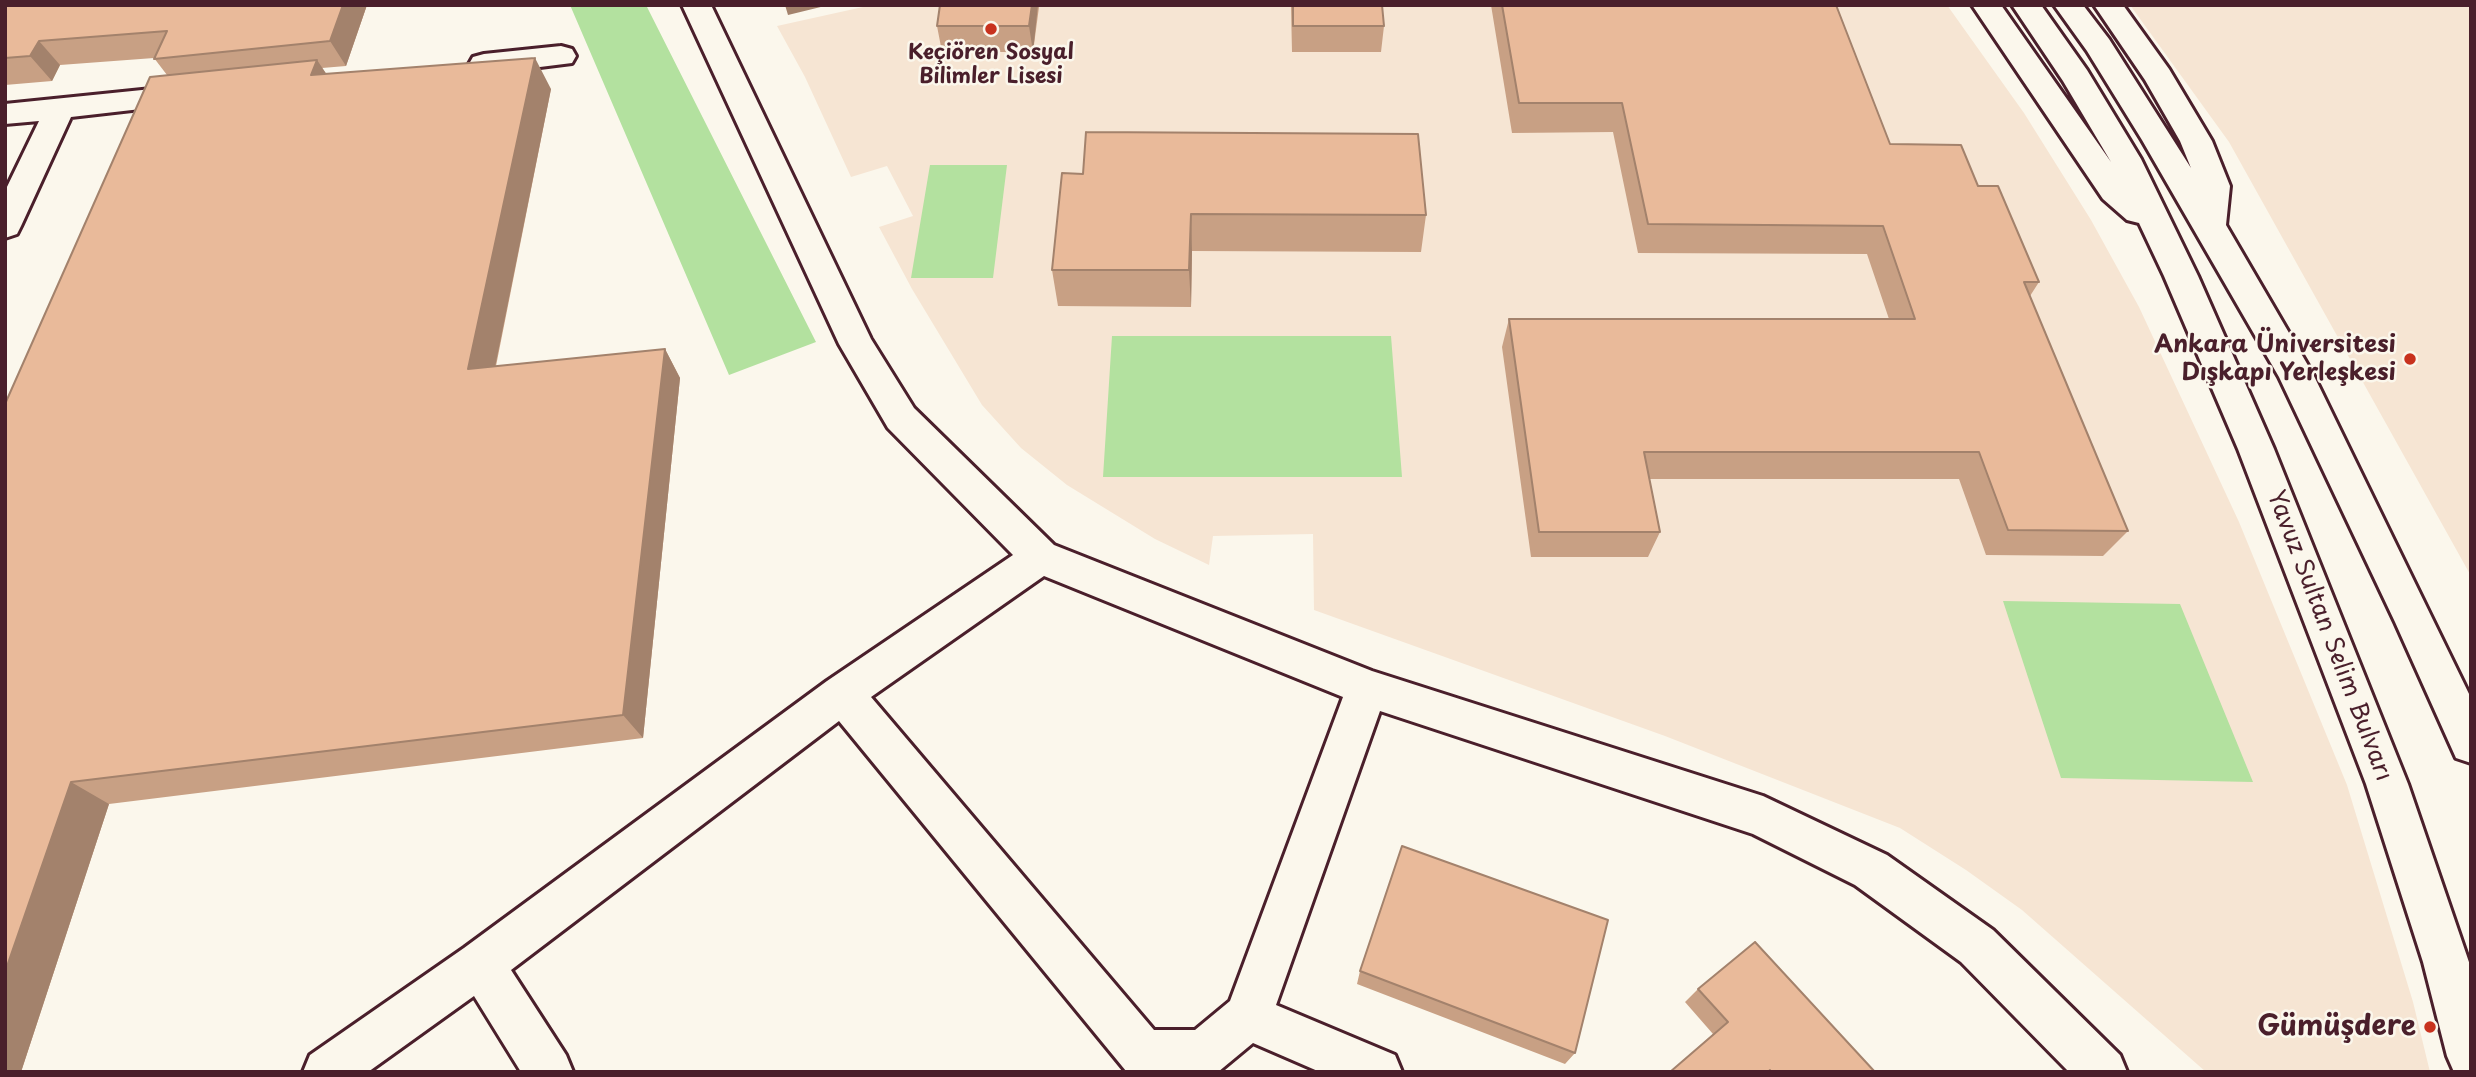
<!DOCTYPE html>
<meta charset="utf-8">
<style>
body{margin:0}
#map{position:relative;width:2476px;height:1077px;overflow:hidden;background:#fbf7ec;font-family:"Playpen Sans",sans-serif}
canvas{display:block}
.frame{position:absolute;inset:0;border:7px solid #4a1f2b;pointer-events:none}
</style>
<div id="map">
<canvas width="2476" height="1077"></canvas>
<div class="frame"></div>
</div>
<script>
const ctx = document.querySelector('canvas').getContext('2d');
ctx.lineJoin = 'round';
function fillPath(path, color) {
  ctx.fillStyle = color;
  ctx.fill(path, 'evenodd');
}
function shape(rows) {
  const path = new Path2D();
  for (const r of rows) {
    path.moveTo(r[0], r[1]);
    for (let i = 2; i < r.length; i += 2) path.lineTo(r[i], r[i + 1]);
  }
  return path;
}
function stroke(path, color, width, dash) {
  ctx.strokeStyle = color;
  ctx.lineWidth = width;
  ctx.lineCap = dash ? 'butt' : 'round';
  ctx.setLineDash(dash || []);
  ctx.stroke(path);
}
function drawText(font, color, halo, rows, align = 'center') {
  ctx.font = font + ' "Playpen Sans",sans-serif';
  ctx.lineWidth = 5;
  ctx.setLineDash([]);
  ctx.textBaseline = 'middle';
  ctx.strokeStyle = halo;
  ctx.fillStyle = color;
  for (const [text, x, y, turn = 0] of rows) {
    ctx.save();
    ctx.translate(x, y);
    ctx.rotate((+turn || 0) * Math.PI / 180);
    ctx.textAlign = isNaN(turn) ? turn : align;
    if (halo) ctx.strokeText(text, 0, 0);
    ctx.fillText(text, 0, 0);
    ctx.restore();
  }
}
const built = shape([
 [872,5,1947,5,2024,113,2091,220,2139,307,2239,522,2347,785,2413,1002,2430,1072,2206,1072,2022,910,1966,870,1900,828,1665,736,1314,610,1313,534,1213,536,1209,565,1155,539,1067,485,1021,448,982,405,912,289,879,227,913,216,887,166,851,177,805,77,777,26],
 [2130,5,2471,5,2471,576,2229,142]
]);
const green = shape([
 [570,5,646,5,816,342,729,375],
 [930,165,1007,165,993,278,911,278],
 [1112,336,1391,336,1402,477,1103,477],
 [2003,601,2180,604,2253,782,2061,778]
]);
const minor = shape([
 [682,5,711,5,871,339,914,408,1054,545,1372,671,1763,796,1887,855,1993,930,2120,1055,2127,1072,2069,1072,1961,962,1855,885,1753,834,1380,711,1276,1005,1395,1055,1402,1072,1320,1072,1253,1043,1218,1072,1126,1071,839,721,511,970,566,1055,573,1072,521,1072,474,996,368,1072,303,1072,310,1055,464,948,827,681,1013,555,888,428,839,344,682,5],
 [1044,576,1343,697,1230,1001,1195,1030,1154,1030,871,697,1044,576],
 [561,46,572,49,576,56,572,63,484,74,473,71,469,64,473,57,484,54,561,46],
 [191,85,202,88,206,95,202,102,71,117,21,226,17,234,5,238,5,191,39,121,5,124,5,104,191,85]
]);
const secondary = shape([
 [1972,5,2001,5,2111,162,2063,81,2012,5,2041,5,2087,70,2141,159,2198,276,2274,449,2408,784,2471,968,2471,1072,2454,1072,2447,1056,2423,962,2366,784,2238,449,2164,276,2139,223,2127,220,2103,199,1972,5],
 [2054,5,2083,5,2109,39,2191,168,2180,141,2145,80,2094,5,2123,5,2169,69,2212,141,2230,186,2226,225,2313,374,2471,698,2471,763,2456,758,2395,622,2279,377,2142,140,2087,51,2054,5]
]);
const wall = shape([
 [5,5,367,5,346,66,322,68,326,74,551,89,496,366,665,349,680,378,643,738,109,804,21,1072,5,1072,167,75,154,58,60,65,52,81,5,85],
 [940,5,1382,5,1384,26,1381,52,1292,52,1291,7,1039,7,1033,52,942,52,937,26],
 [1491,5,1836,5,1890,144,1978,186,2039,282,2030,296,2128,531,2103,556,1986,555,1959,479,1649,479,1660,532,1648,557,1531,557,1502,347,1509,319,1889,319,1867,254,1638,253,1613,132,1512,133],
 [1062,173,1426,215,1421,252,1192,251,1191,307,1058,306,1052,270],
 [1360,971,1575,1053,1565,1064,1357,984],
 [1698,989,1875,1072,1670,1072,1713,1034,1685,1002]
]);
const shadedWall = shape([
 [343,5,367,5,346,66,330,41],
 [785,5,829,5,788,15],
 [1032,5,1038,5,1033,52,1029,26],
 [39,41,60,65,52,81,30,56],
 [535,58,551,89,489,397,468,369],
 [317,60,338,91,311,75],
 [1191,214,1192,251,1191,307,1189,270],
 [665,349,680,378,643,738,623,715],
 [71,782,109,804,21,1072,5,1072,5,972]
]);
const building = shape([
 [5,5,343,5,330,41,154,59,167,31,39,41,30,56,5,58,5,5],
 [940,5,1032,5,1029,26,937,26,940,5],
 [1293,5,1382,5,1384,26,1293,26,1293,5],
 [1502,5,1836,5,1890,144,1961,145,1978,186,1998,186,2039,282,2024,282,2128,531,2008,530,1979,452,1644,452,1660,532,1539,532,1509,319,1915,319,1883,226,1648,224,1622,103,1519,103,1502,5],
 [535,58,468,369,665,349,623,715,71,782,5,972,5,404,150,77,317,60,311,75,535,58],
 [1086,132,1418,134,1426,215,1191,214,1189,270,1052,270,1062,173,1083,174,1086,132],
 [1402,846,1608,920,1575,1053,1360,971,1402,846],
 [1755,942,1875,1072,1771,1072,1770,1070,1768,1072,1670,1072,1728,1022,1698,989,1755,942]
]);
const markers = [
 [991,29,7,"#c8321e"],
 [2410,359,7,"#c8321e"],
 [2430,1027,7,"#c8321e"]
];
const farPoinames = [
 ["Keçiören Sosyal",991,53],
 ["Bilimler Lisesi",991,77]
];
const poiNames = [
 ["Ankara Üniversitesi",2396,345],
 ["Dışkapı Yerleşkesi",2396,373]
];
const streetNames = [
 ["Yavuz Sultan Selim Bulvarı",2329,636,69]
];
const nearPoinames = [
 ["Gümüşdere",2416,1027]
];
fillPath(built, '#f6e5d3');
fillPath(green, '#b3e19f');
stroke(minor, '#4a1f2b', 6);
stroke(secondary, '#4a1f2b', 6);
fillPath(minor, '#fbf7ec');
fillPath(secondary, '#fbf7ec');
fillPath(wall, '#c8a084');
fillPath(shadedWall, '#a3826c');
fillPath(building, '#e9ba9a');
stroke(building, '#a3826c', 2);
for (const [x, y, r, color] of markers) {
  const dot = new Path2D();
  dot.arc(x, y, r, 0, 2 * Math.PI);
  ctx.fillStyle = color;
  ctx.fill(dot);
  stroke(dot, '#fbf7ec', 2.5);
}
drawText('bold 21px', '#4a1f2b', '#fbf7ec', farPoinames);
drawText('bold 24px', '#4a1f2b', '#fbf7ec', poiNames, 'right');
drawText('24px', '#4a1f2b', '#fbf7ec', streetNames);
drawText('bold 28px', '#4a1f2b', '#fbf7ec', nearPoinames, 'right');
</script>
